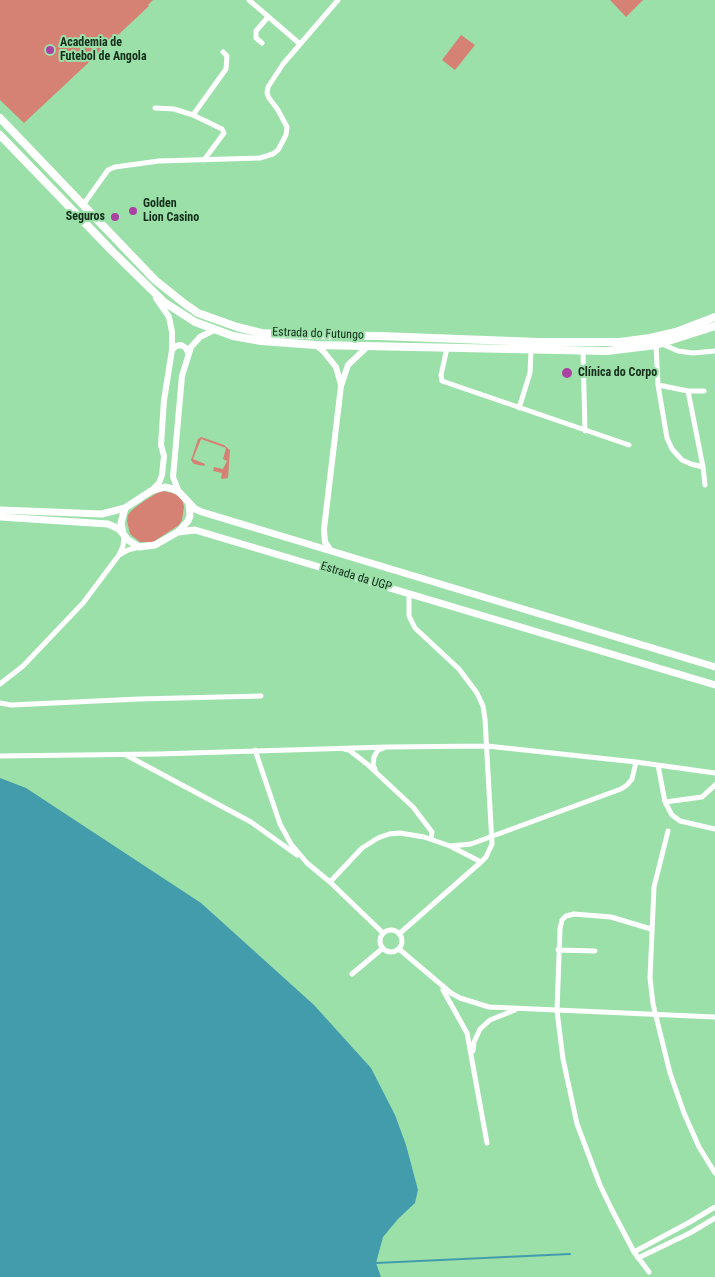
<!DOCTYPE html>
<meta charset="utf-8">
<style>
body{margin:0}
canvas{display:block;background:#9bdfa9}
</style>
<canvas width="715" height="1277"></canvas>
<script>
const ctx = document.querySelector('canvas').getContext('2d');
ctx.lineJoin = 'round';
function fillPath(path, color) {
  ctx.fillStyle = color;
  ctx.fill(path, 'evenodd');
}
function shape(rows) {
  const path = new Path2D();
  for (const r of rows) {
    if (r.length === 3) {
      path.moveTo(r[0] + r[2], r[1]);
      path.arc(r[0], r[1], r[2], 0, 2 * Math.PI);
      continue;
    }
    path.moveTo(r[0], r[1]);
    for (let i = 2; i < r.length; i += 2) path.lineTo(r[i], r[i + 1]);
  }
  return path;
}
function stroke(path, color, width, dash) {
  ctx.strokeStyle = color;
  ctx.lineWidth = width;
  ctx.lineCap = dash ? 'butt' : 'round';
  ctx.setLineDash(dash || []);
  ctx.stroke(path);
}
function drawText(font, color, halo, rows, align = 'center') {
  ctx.font = font + ' "Roboto Condensed",sans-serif';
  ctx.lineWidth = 4;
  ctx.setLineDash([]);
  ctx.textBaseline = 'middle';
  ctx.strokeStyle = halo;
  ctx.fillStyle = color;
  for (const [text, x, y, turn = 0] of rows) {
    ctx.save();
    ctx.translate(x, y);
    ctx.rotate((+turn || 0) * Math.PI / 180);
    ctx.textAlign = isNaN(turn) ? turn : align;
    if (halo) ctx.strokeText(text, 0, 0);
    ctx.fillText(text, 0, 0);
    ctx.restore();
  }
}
const green = shape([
 [0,0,153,0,148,5,149,6,24,123,0,100],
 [610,0,643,0,626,17],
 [461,35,475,45,455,70,442,60],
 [201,437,224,445,230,450,228,478,222,479,221,478,222,473,213,471,214,467,223,469,227,461,223,459,226,448,201,439,193,459,205,464,204,466,194,464,191,460,198,439],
 [163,491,176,494,182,499,184,507,182,520,179,525,153,542,140,542,130,534,127,521,128,515,132,510,144,501,157,493]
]);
const water = shape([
 [0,778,26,788,201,903,314,1005,371,1068,395,1115,406,1145,418,1190,415,1203,398,1219,383,1237,376,1263,381,1277,0,1277]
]);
const stream = shape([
 [376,1263,570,1254]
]);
const minor = shape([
 [249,0,300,44],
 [262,43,256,38,256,31,268,17],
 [155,108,174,109,193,115,222,129,224,133,204,160],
 [193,115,226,69,227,56,223,52],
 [83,205,108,170,115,167,159,161,260,158,273,154,278,150,286,135,287,127,278,110,269,98,267,93,268,87,283,64,338,0],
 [662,344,678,351,693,353,715,351],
 [656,345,658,385,667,438,672,449,682,460,691,464,703,467,688,391],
 [447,348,441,375,442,381,629,445],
 [583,351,585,431],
 [658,385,688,391,704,391],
 [519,408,530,373,531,350],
 [703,467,705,485],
 [119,555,128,550,139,547],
 [0,684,23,666,83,603,119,555,123,546,124,535],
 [0,703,11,705,139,699,261,696],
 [344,749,349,750,367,764,413,807,432,832,431,839],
 [255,750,280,824,291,844,307,863,330,882,383,933],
 [126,755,251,822,297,855],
 [0,756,158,754,387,747,487,746,636,762,715,773],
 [658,765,665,802,672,815,680,821,715,829],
 [375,769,373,765,374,757,378,750,384,748],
 [665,802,702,797,715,785],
 [668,831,654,887,650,978,653,1004,670,1073,684,1113,699,1147,715,1173],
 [450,846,471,844,621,789,627,785,632,779,636,762],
 [330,882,362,848,378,838,389,834,400,833,424,837,450,846,481,862],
 [391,941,11],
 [399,934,481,862,486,857,492,844,485,719,483,706,477,693,459,669,415,628,409,616,409,593],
 [399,949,451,993,460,998,489,1007,715,1017],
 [558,950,595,951],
 [352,974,383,948],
 [443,990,467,1033,487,1143],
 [473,1051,474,1042,480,1029,490,1020,515,1010],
 [634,1252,690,1222,715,1207],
 [638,1258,690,1233,715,1218],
 [649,1272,634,1252,612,1210,600,1185,577,1124,563,1059,557,1011,560,929,562,920,566,916,574,914,611,917,651,929]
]);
const tertiary = shape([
 [316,345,324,352,336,367,341,385],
 [172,350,176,346,181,345,186,348,188,353],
 [151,491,159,483,162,475,164,456,161,445,164,400,172,350,172,332,169,317,156,298],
 [179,492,173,477,182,376,191,347,200,337,214,330],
 [331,551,325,542,324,529,341,386,348,365,367,347]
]);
const secondary = shape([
 [0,510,102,514,125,508,151,491,165,487,173,489,180,493,195,509,202,512,715,667],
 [0,517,108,524,119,529,128,540,139,547,155,545,178,532,195,530,715,685],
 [178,532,188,521,190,516,189,504],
 [123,533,121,523,125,508]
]);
const primary = shape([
 [0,118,155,280,185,304,198,313,237,327,261,333,300,335,380,336,539,342,620,342,650,338,676,332,715,317],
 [0,135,112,251,164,302,195,322,233,336,261,341,316,345,607,351,656,345,715,326]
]);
const markers = [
 [50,50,5,"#aa41a3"],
 [133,211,5,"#aa41a3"],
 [115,217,5,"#aa41a3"],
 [567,373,6,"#aa41a3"]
];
const poiNames = [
 ["Academia de",60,43],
 ["Futebol de Angola",60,57],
 ["Golden",143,204],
 ["Lion Casino",143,218],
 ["Seguros",105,217,"right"],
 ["Clínica do Corpo",578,373]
];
const streetNames = [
 ["Estrada do Futungo",318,334,2],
 ["Estrada da UGP",356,577,17]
];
fillPath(green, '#d58274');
fillPath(water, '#439cab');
stroke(stream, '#439cab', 2);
stroke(minor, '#fff', 5);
stroke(tertiary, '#fff', 6);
stroke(secondary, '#fff', 7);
stroke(primary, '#fff', 8);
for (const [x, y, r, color] of markers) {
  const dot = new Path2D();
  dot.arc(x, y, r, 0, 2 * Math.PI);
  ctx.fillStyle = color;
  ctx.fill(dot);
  stroke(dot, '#9bdfa9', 2);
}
drawText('bold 12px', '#122e19', '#9bdfa9', poiNames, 'left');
drawText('12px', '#122e19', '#9bdfa9', streetNames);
</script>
